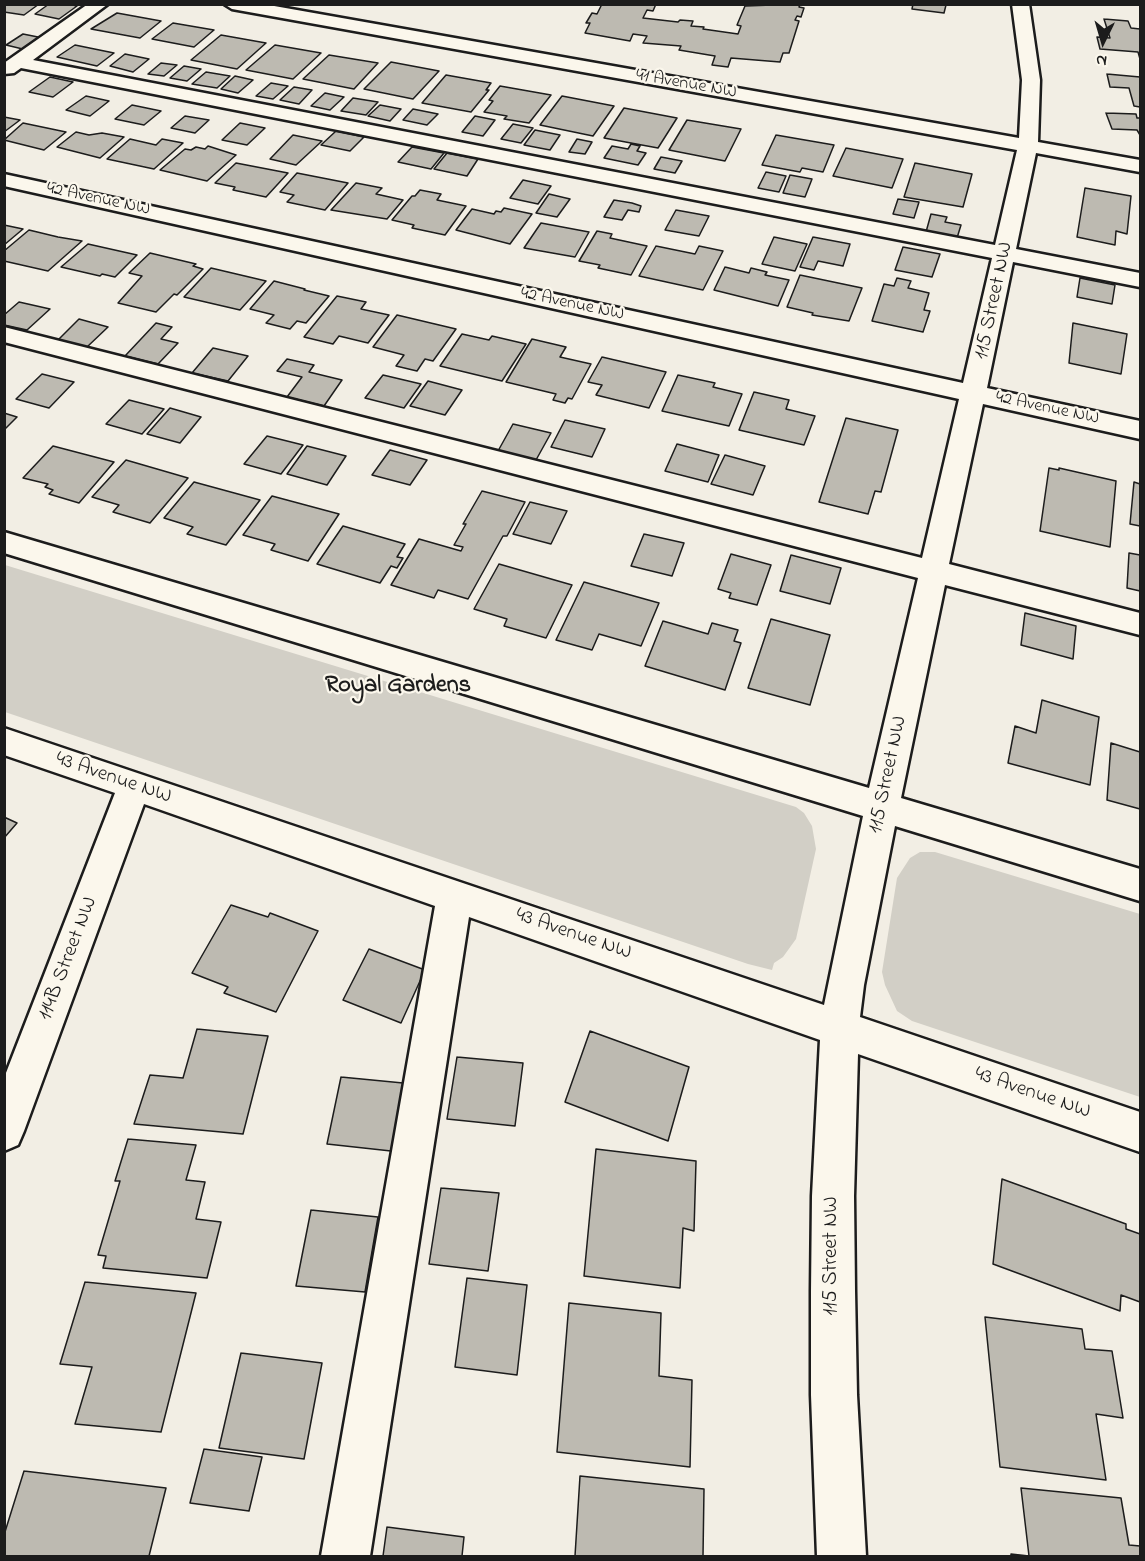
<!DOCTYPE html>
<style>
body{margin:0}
#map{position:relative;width:1145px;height:1561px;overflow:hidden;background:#f2eee4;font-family:"Indie Flower",sans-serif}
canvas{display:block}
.frame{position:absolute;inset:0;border:6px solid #1c1c1c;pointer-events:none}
.north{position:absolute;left:1073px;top:12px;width:60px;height:60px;-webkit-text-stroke:4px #fbf7ec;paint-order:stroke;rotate:185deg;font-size:16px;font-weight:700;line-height:24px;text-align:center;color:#1c1c1c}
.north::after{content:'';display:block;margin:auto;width:21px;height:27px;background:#1c1c1c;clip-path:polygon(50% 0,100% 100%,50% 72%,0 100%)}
</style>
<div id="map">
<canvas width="1145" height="1561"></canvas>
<div class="frame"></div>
<div class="north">N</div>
</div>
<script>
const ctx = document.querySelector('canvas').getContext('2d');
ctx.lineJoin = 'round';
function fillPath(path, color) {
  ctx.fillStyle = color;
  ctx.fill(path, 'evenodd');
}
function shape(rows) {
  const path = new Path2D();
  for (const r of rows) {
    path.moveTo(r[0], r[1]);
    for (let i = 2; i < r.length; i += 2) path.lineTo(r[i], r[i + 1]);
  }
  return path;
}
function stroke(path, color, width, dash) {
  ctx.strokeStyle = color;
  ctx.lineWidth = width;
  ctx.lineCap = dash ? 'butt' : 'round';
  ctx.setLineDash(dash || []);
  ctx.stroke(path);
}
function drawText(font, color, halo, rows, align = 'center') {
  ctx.font = font + ' "Indie Flower",sans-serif';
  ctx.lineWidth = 4.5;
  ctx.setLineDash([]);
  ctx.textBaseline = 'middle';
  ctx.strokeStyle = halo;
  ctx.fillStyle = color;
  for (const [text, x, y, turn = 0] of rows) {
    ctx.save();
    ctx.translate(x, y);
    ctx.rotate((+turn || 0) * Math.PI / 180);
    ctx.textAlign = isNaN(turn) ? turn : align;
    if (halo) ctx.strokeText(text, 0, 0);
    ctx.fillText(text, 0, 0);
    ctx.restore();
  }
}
const green = shape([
 [5,565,796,807,804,813,812,826,816,849,796,939,783,957,774,963,772,970,748,964,5,712],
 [920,852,935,852,1140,914,1140,1097,912,1021,897,1011,885,985,882,972,897,878,910,858]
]);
const building = shape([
 [4,4,39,4,24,15,4,12,4,4],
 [49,4,68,4,77,6,59,19,35,14,49,4],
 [602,4,656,4,653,11,647,10,643,18,678,22,680,20,693,21,691,26,704,27,703,29,738,34,741,26,737,25,745,6,800,4,799,7,804,8,801,17,797,16,795,20,799,21,789,53,783,53,780,62,731,58,728,67,712,65,715,56,679,50,681,46,643,43,647,36,633,34,630,41,585,33,590,23,586,23,592,13,597,14,602,4],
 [913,4,951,4,946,5,944,13,912,9,913,4],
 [117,13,161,21,140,38,91,29,117,13],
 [1104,19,1128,21,1131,28,1140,29,1140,59,1138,52,1100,49,1097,37,1110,38,1104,19],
 [173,23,214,30,194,47,152,39,173,23],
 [23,34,48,39,31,51,6,45,23,34],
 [221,35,266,43,237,69,191,60,221,35],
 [75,45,114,53,97,66,57,57,75,45],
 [275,45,321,53,293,79,246,70,275,45],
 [125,54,149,59,133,72,110,66,125,54],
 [329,55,378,63,354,89,303,79,329,55],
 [391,62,439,71,413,99,364,89,391,62],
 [161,63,177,65,164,76,148,74,161,63],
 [184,66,201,69,187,81,170,78,184,66],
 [206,72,230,76,217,88,192,84,206,72],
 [1107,74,1140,77,1140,107,1134,106,1129,88,1110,87,1107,74],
 [446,75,491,83,486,90,489,90,471,112,422,103,446,75],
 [235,76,253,80,238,93,221,89,235,76],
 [50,77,73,82,53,97,29,92,50,77],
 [271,83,288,86,273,99,256,96,271,83],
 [500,86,551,95,529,123,504,119,507,116,484,112,493,101,489,100,500,86],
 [294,87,312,90,299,104,280,100,294,87],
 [325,93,344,97,330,110,311,106,325,93],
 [86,96,109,101,90,116,66,110,86,96],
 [562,96,614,106,593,136,540,125,562,96],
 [353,98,378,102,366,115,341,111,353,98],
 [132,105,161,111,144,125,115,119,132,105],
 [380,105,401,109,390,121,368,116,380,105],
 [624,108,677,118,658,148,604,138,624,108],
 [413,109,438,114,427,125,403,120,413,109],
 [1106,113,1136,114,1137,118,1140,118,1140,135,1137,130,1112,129,1106,113],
 [185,116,209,120,195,133,171,128,185,116],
 [475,116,495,120,483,136,462,132,475,116],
 [4,117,20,120,4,132,4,117],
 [687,120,741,129,725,161,669,150,687,120],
 [23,123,66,132,44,150,4,140,23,123],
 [240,123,265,128,247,145,222,140,240,123],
 [513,124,533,128,521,143,501,139,513,124],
 [535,130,560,135,550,150,524,145,535,130],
 [336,131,364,137,350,151,321,145,336,131],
 [76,132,89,135,102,133,124,137,100,158,57,147,76,132],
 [293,135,322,141,296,165,270,159,293,135],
 [776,135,834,145,823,172,802,168,800,172,762,165,776,135],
 [130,139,156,145,162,139,183,143,154,169,107,159,130,139],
 [577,139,592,142,585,154,569,152,577,139],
 [631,144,640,146,637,151,646,153,638,165,604,158,612,146,628,149,631,144],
 [208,146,236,155,207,181,160,170,185,149,191,150,196,147,205,149,208,146],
 [412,147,444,153,431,169,398,162,412,147],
 [846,148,903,159,892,188,833,176,846,148],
 [447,153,478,159,467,176,434,169,447,153],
 [661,157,682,161,675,173,654,169,661,157],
 [236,163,288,173,266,197,233,190,235,187,215,183,236,163],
 [915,163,972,174,963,207,904,197,915,163],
 [766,172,786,176,779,192,758,188,766,172],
 [297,173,348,183,325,210,287,202,294,195,280,192,297,173],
 [790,175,812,179,805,197,783,193,790,175],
 [523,180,551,186,538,204,510,198,523,180],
 [356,183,382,188,376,194,403,200,387,219,331,210,356,183],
 [1085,188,1131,196,1127,234,1116,231,1115,245,1077,237,1085,188],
 [420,190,441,194,437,200,466,206,445,235,412,228,414,225,392,220,412,196,415,196,420,190],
 [549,194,570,199,557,217,536,213,549,194],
 [898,199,919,202,914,218,893,214,898,199],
 [614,200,632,203,641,206,639,212,628,210,622,220,604,217,614,200],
 [504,208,532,214,510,244,456,230,472,209,494,214,496,211,501,212,504,208],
 [676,210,709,216,699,236,665,230,676,210],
 [931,214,947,217,945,222,961,225,957,238,926,232,931,214],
 [541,223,589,232,575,257,524,248,541,223],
 [4,225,23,229,4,245,4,225],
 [29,230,58,237,82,241,48,271,4,261,4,251,29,230],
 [597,231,612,234,610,238,647,246,631,275,598,268,600,265,579,261,597,231],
 [774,237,807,244,795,271,762,264,774,237],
 [813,237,850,244,843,266,818,261,814,270,800,267,813,237],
 [88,244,137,255,115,277,102,274,100,276,61,267,88,244],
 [656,246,695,254,699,246,723,251,703,290,639,276,656,246],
 [903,247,940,254,932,277,895,270,903,247],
 [150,253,196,264,193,266,203,269,177,295,174,294,156,312,118,303,142,276,129,273,150,253],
 [725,267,749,273,751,268,767,272,765,275,789,280,778,306,714,290,725,267],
 [211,268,266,281,240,310,184,297,211,268],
 [800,275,862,288,849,321,812,315,813,313,787,307,800,275],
 [897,278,911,281,908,288,929,293,924,310,930,311,923,332,872,321,884,284,894,286,897,278],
 [1080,278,1115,285,1112,304,1077,297,1080,278],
 [274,281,305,289,304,290,329,296,306,323,297,321,290,329,266,323,274,315,250,309,274,281],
 [337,296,366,302,361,309,389,315,368,343,339,336,333,344,304,337,337,296],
 [19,302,50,309,27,330,4,325,4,315,19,302],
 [397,315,456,329,433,361,425,359,417,371,396,366,404,355,373,347,397,315],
 [79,319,108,327,87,347,58,340,79,319],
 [156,323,172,327,161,339,178,343,158,364,125,356,156,323],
 [1073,323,1127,334,1121,374,1069,363,1073,323],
 [462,334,489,340,492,336,526,344,502,381,440,366,462,334],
 [532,339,566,347,560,357,591,364,572,399,568,398,565,403,553,400,556,394,506,382,532,339],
 [213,348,248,356,228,381,192,373,213,348],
 [602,357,666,372,649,408,596,395,602,385,588,382,602,357],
 [287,359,314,365,309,372,342,380,324,406,287,397,302,377,277,371,287,359],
 [42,374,74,382,49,408,16,399,42,374],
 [383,375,421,384,404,408,365,398,383,375],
 [678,375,715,383,713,387,742,394,729,426,662,411,678,375],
 [428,381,462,390,445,415,410,406,428,381],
 [754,392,789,400,786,409,815,416,804,445,739,430,754,392],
 [129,400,164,409,142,434,106,424,129,400],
 [170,408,201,417,180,443,147,434,170,408],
 [4,413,17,417,4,430,4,413],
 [846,418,898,430,881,492,875,491,868,514,819,502,846,418],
 [565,420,605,429,592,457,551,447,565,420],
 [513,424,551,433,536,460,498,451,513,424],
 [267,436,303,445,281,474,244,464,267,436],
 [677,444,719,455,708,482,665,471,677,444],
 [53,446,114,462,79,503,49,494,53,490,45,487,48,484,23,478,53,446],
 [307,446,346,456,327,485,287,474,307,446],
 [390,450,427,460,410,485,372,475,390,450],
 [725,455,765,466,753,495,711,484,725,455],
 [126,460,188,478,150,523,113,512,119,505,92,497,126,460],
 [1049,468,1059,470,1059,468,1116,481,1110,547,1040,531,1049,468],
 [194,482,260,500,226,545,187,534,193,527,164,518,194,482],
 [1134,482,1140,484,1140,526,1130,524,1134,482],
 [482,491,525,502,507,536,503,536,468,599,438,590,434,598,391,585,419,539,461,551,463,547,454,545,466,524,463,524,482,491],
 [272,496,339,514,308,561,271,550,275,544,243,535,272,496],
 [530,502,567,511,551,544,513,534,530,502],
 [343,526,405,544,397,557,403,558,397,568,391,566,380,583,317,564,343,526],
 [644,534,684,543,672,576,631,566,644,534],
 [1129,553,1140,555,1140,591,1127,588,1129,553],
 [731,554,771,565,757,605,729,598,731,593,718,589,731,554],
 [791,555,841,568,830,604,780,591,791,555],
 [499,564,572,585,546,638,504,626,507,619,474,609,499,564],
 [584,582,659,603,641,646,599,634,592,650,556,640,584,582],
 [1025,613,1076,626,1073,659,1021,645,1025,613],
 [771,619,830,635,810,705,748,688,771,619],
 [663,621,708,634,712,623,738,630,734,641,741,643,725,690,645,666,663,621],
 [1042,700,1099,717,1090,785,1008,763,1015,726,1036,733,1042,700],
 [1111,743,1140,752,1140,809,1107,800,1111,743],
 [4,817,17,823,4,838,4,817],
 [231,905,268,917,270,913,318,931,276,1012,224,993,228,987,192,973,231,905],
 [369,949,425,970,401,1023,343,1000,369,949],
 [197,1029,268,1036,243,1134,134,1124,150,1075,183,1078,197,1029],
 [590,1031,689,1067,668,1141,565,1102,590,1031],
 [457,1057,523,1063,515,1126,447,1119,457,1057],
 [341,1077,403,1083,391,1151,327,1144,341,1077],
 [128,1139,196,1145,186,1180,205,1182,196,1219,221,1222,207,1278,103,1268,106,1256,98,1255,120,1181,115,1181,128,1139],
 [596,1149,696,1161,694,1231,683,1228,680,1288,584,1276,596,1149],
 [1002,1179,1126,1224,1126,1229,1140,1234,1140,1302,1121,1295,1120,1311,993,1264,1002,1179],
 [441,1188,499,1193,488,1271,429,1264,441,1188],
 [311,1210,378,1217,365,1292,296,1286,311,1210],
 [467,1278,527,1285,517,1375,455,1367,467,1278],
 [85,1282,196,1293,161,1432,75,1424,92,1367,60,1364,85,1282],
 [569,1303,661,1313,659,1376,692,1380,690,1467,557,1452,569,1303],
 [985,1317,1082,1329,1085,1349,1112,1351,1123,1418,1096,1414,1106,1480,1000,1467,985,1317],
 [241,1353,322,1363,304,1459,219,1448,241,1353],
 [204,1449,262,1457,249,1511,190,1503,204,1449],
 [24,1471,166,1488,149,1556,4,1556,4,1535,24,1471],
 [580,1476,704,1489,703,1556,575,1556,580,1476],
 [1021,1488,1121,1498,1129,1545,1140,1546,1140,1556,1011,1556,1011,1554,1029,1556,1021,1488],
 [387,1527,464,1537,462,1556,383,1556,387,1527]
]);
const minor = shape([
 [88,4,108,4,33,60,995,245,1017,150,232,9,224,4,263,4,1019,138,1022,80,1012,4,1029,4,1040,80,1038,142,1140,160,1140,172,1036,153,1016,249,1140,273,1140,287,1013,262,987,388,1140,421,1140,439,983,404,949,564,1140,613,1140,635,945,585,901,798,1140,869,1140,901,895,826,864,985,860,1017,1140,1112,1140,1152,858,1054,854,1196,855,1291,857,1395,866,1556,817,1556,811,1395,811,1291,812,1196,820,1040,469,917,370,1556,321,1556,435,906,144,804,24,1131,18,1145,4,1151,4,1078,115,793,4,755,4,728,824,1005,863,816,4,553,4,532,869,788,918,578,4,342,4,327,922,558,959,399,4,186,4,174,963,383,992,258,21,68,14,73,4,74,4,63,88,4]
]);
const farStreetnames = [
 ["41 Avenue NW",686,85,10],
 ["42 Avenue NW",98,200,12],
 ["42 Avenue NW",572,305,12],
 ["42 Avenue NW",1047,409,12]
];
const streetNames = [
 ["115 Street NW",995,301,-78],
 ["115 Street NW",889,775,-78],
 ["43 Avenue NW",113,779,19],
 ["43 Avenue NW",573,935,19],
 ["114B Street NW",69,959,-69],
 ["43 Avenue NW",1032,1094,19],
 ["115 Street NW",833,1256,-90]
];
const quarterNames = [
 ["Royal Gardens",398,687]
];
fillPath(green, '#d2cfc6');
fillPath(building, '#bdbab1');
stroke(building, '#1c1c1c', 1.5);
stroke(minor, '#1c1c1c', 5);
fillPath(minor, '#fbf7ec');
drawText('18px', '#1c1c1c', '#fbf7ec', farStreetnames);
drawText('21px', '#1c1c1c', '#fbf7ec', streetNames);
drawText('bold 24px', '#1c1c1c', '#fbf7ec', quarterNames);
</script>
